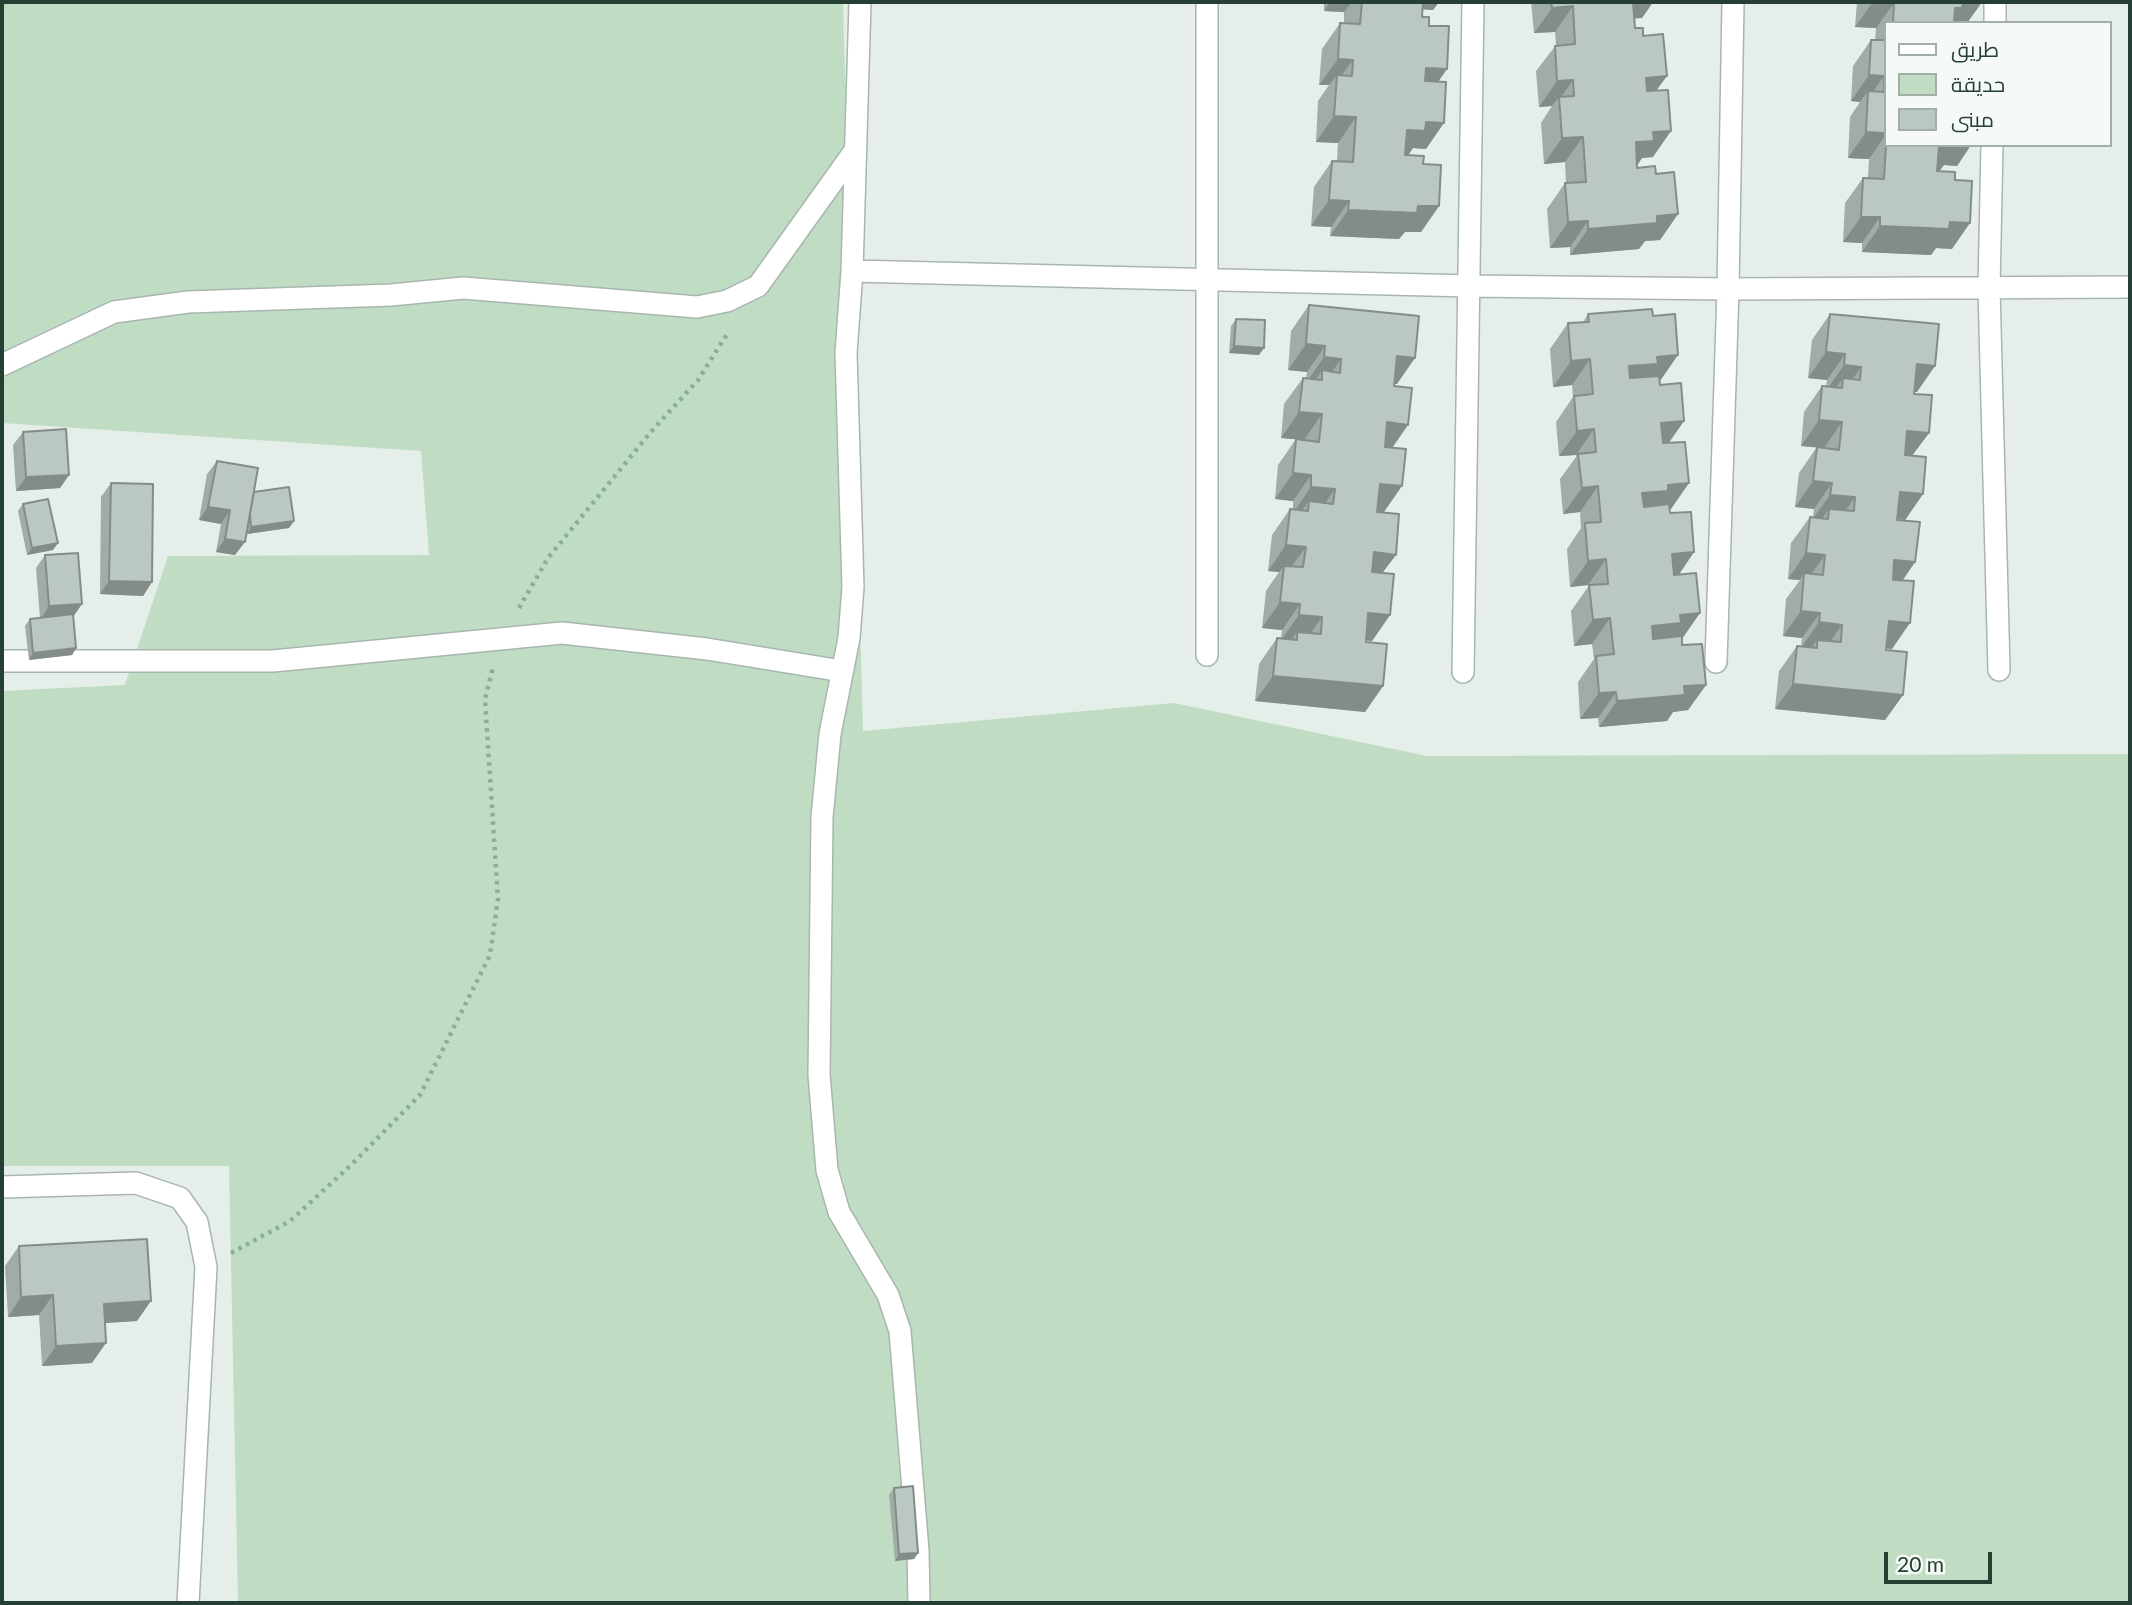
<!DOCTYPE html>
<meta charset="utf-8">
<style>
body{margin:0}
#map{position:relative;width:2132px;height:1605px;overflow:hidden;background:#e5eee9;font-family:Lato,Cairo,sans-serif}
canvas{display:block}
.frame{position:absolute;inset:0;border:4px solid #253f35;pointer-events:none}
.legend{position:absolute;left:1884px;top:21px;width:228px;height:126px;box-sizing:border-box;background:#f6faf7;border:2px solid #a2afa9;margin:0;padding:9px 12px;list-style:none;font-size:21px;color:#253f35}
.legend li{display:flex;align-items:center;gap:14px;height:35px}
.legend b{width:35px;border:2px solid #a2afa9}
.scale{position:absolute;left:1884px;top:1552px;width:108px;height:32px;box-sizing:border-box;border:4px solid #253f35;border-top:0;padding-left:9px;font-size:21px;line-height:24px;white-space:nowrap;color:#253f35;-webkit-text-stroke:5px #f6faf7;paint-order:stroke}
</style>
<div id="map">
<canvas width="2132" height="1605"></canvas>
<div class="frame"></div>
<ul class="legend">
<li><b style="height:9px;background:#fff"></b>طريق</li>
<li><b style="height:19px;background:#c0ddc4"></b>حديقة</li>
<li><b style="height:19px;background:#bbc8c1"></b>مبنى</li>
</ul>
<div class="scale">20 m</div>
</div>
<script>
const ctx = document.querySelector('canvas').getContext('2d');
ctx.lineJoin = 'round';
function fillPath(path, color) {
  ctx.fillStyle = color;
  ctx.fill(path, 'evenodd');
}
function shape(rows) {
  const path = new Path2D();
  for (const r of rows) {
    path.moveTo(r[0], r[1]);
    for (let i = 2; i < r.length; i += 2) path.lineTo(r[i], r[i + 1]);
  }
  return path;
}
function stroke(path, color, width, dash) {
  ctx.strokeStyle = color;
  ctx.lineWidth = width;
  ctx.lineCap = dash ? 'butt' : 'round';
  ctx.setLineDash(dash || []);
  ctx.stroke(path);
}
const green = shape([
 [2,2,843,2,863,731,1174,703,1427,756,2130,754,2130,1603,238,1603,229,1166,2,1166,2,691,125,685,168,556,429,555,421,451,2,423]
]);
const path = shape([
 [519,608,548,558,650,433,698,380,729,331],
 [231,1253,290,1221,350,1166,420,1095,490,955,498,899,485,699,493,667]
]);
const minor = shape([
 [860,2,852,271,846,353,853,587,849,638,830,734,822,817,819,1075,827,1170,839,1212,888,1295,900,1331,918,1551,919,1603],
 [1207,2,1207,655],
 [1995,23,1995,2],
 [1992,145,1989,288,1999,670],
 [852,271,1470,286,1728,289,2130,287],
 [2,365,114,312,188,302,391,295,463,288,697,307,727,301,758,286,856,149],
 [2,661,273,661,562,633,707,649,842,671],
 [1716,662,1728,289,1733,2],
 [1463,672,1473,2],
 [2,1187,136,1183,180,1198,197,1222,206,1267,188,1603]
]);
const wall = shape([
 [1324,2,1439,2,1433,10,1422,9,1422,17,1429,26,1447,69,1438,81,1426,149,1413,148,1408,155,1423,164,1439,206,1421,232,1405,232,1399,239,1330,236,1331,227,1311,226,1314,187,1332,161,1337,161,1338,143,1316,142,1318,101,1329,85,1319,85,1322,49,1340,23,1344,23,1344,12,1324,11],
 [1531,2,1653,2,1642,18,1634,18,1635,28,1643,36,1657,90,1653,157,1642,158,1637,165,1637,168,1656,174,1678,214,1660,240,1645,241,1639,249,1570,255,1570,247,1550,248,1547,209,1565,183,1566,183,1565,162,1544,164,1541,123,1552,106,1539,107,1536,71,1556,45,1555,32,1534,33],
 [1857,2,1982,2,1967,23,1885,23,1885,145,1971,145,1957,166,1944,165,1939,171,1952,249,1936,248,1931,255,1862,252,1862,243,1843,242,1845,203,1863,178,1868,178,1869,159,1848,158,1850,117,1860,102,1851,101,1853,66,1871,40,1875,40,1876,28,1855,27],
 [1309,305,1397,384,1394,384,1392,448,1384,512,1377,511,1383,573,1390,615,1372,641,1366,640,1366,642,1383,686,1365,712,1255,701,1259,664,1277,638,1281,638,1282,630,1262,628,1266,591,1279,572,1268,571,1272,535,1290,509,1293,510,1293,501,1275,499,1278,465,1296,439,1304,440,1281,438,1284,404,1303,378,1306,379,1307,372,1288,370,1291,331],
 [1588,314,1660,381,1660,385,1684,421,1669,443,1689,483,1670,509,1670,513,1694,552,1679,575,1682,645,1706,685,1688,710,1673,712,1667,721,1599,727,1598,718,1580,719,1578,682,1594,659,1592,644,1574,646,1571,611,1588,587,1588,585,1570,587,1567,549,1581,528,1580,512,1563,514,1560,479,1576,457,1576,455,1559,456,1556,422,1573,397,1572,385,1553,387,1550,349,1568,323,1583,322],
 [1830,314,1917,392,1914,391,1914,394,1929,433,1912,456,1923,494,1905,520,1897,519,1915,562,1903,580,1892,649,1886,648,1886,650,1903,695,1885,720,1775,709,1779,671,1797,646,1801,646,1802,638,1783,636,1786,599,1800,580,1788,579,1791,543,1810,517,1813,517,1814,509,1795,507,1799,473,1817,447,1824,448,1801,446,1804,412,1822,386,1826,387,1827,380,1808,378,1812,340],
 [1236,319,1259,355,1229,353,1231,326],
 [23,432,69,475,60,488,16,491,13,445],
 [217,461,254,492,294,521,289,528,247,534,235,555,216,552,221,524,199,520,207,474],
 [111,483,152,582,143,596,100,594,101,497],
 [23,504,53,550,27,555,18,511],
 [45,555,73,617,76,648,72,655,29,660,25,626,30,619,40,618,36,568],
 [19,1246,137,1321,105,1323,92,1363,42,1366,39,1315,8,1317,5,1266],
 [894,1488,918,1553,914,1559,895,1561,889,1495]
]);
const shadedWall = shape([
 [1330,2,1352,2,1344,12,1324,11],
 [1416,2,1439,2,1433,10,1419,9],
 [1634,2,1653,2,1642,18,1629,19],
 [1873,2,1894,3,1876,28,1855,27],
 [1961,2,1982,2,1967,23,1944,23,1955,8],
 [1573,6,1555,32,1534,33,1552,8],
 [1338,59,1353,60,1336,83,1337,75,1329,85,1319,85],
 [1426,68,1447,69,1429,95,1408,94],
 [1869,75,1884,76,1867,100,1868,91,1860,102,1851,101],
 [1667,76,1648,102,1628,104,1646,78],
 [1573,80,1559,100,1559,97,1552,106,1539,107,1557,81],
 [1334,116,1356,117,1338,143,1316,142],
 [1426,122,1444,123,1426,149,1413,148,1407,157,1389,156,1407,130],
 [1671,131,1653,157,1642,158,1636,167,1636,142,1653,132],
 [1866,132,1885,133,1885,136,1869,159,1848,158],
 [1583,137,1565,162,1544,164,1562,138],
 [1952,145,1971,145,1957,166,1944,165,1938,173,1921,172,1939,146],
 [1329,200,1349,201,1331,227,1311,226],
 [1418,206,1439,206,1421,232,1405,232,1399,239,1330,236,1348,210],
 [1678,214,1660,240,1645,241,1639,249,1570,255,1588,229,1657,216],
 [1861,217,1880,217,1862,243,1843,242],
 [1588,221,1570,247,1550,248,1568,222],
 [1950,222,1970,223,1952,249,1936,248,1931,255,1862,252,1880,226],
 [1306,344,1325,346,1307,372,1288,370],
 [1234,346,1264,348,1259,355,1229,353],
 [1826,352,1845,354,1827,380,1808,378],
 [1678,355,1660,381,1645,382,1611,392,1629,366,1657,357],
 [1397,356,1415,358,1397,384,1379,382],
 [1324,357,1341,359,1323,385,1322,370,1313,384,1306,383],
 [1590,359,1572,385,1553,387,1571,361],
 [1917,364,1935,366,1917,392,1899,390],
 [1844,365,1861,367,1843,393,1842,388,1843,378,1833,392,1826,391],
 [1299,412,1322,414,1304,440,1281,438],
 [1819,420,1842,422,1824,448,1801,446],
 [1684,421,1665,447,1643,449,1661,423],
 [1387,422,1408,425,1390,451,1369,448],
 [1594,429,1576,455,1559,456,1577,431],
 [1907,431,1929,433,1910,458,1889,457],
 [1293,473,1311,475,1293,501,1275,499],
 [69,475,60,488,16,491,26,477],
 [1813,481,1832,483,1814,509,1795,507],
 [1689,483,1671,509,1655,510,1624,519,1642,493,1668,485],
 [1380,484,1402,486,1384,512,1362,510],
 [1598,486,1580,512,1563,514,1582,488],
 [1311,487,1335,489,1317,515,1308,511,1309,501,1300,513,1293,513],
 [1900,492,1923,494,1905,520,1881,517],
 [1830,495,1855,497,1837,523,1829,509,1820,521,1812,520],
 [208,507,230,510,221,524,199,520],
 [294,521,289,528,247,534,251,527],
 [225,539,245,542,235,555,216,552],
 [58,543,53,550,27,555,32,548],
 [1286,545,1306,547,1287,572,1284,566,1279,572,1268,571],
 [1374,552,1396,555,1377,580,1356,578],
 [1694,552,1676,578,1654,580,1672,554],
 [1806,553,1825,555,1807,580,1804,573,1800,580,1788,579],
 [1606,559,1588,585,1570,587,1588,561],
 [1894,560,1915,562,1897,588,1876,586],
 [109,581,152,582,143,596,100,594],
 [1280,602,1300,604,1282,630,1262,628],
 [82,604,73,617,40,620,49,606],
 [1801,611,1820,613,1802,638,1783,636],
 [1368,613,1390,615,1372,641,1350,639],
 [1700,613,1682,639,1634,651,1652,626,1680,615],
 [1299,615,1322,617,1304,643,1297,640,1297,632,1291,641,1281,640],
 [1610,618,1592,644,1574,646,1593,620],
 [1889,621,1910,623,1892,649,1871,647],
 [1819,622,1842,625,1824,650,1817,648,1817,640,1811,649,1801,648],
 [76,648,72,655,29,660,33,653],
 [1273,676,1383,686,1365,712,1255,701],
 [1793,684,1903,695,1885,720,1775,709],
 [1706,685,1688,710,1673,712,1667,721,1599,727,1617,701,1684,686],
 [1616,692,1598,718,1580,719,1599,693],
 [53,1295,39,1315,8,1317,21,1297],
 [151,1301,137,1321,90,1324,104,1304],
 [106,1343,92,1363,42,1366,56,1346],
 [918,1553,914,1559,895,1561,899,1554]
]);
const building = shape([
 [1362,2,1423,2,1422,17,1429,17,1429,26,1449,26,1447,69,1426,68,1425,81,1446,82,1444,123,1426,122,1425,131,1407,130,1405,155,1424,156,1423,164,1441,165,1439,206,1418,206,1417,213,1348,210,1349,201,1329,200,1332,161,1353,162,1356,117,1334,116,1337,75,1352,76,1353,60,1338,59,1340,23,1360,24,1362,2],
 [1551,2,1640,2,1633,3,1635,28,1643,28,1643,36,1663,34,1667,76,1646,78,1647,91,1668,90,1671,131,1653,132,1654,141,1636,142,1637,168,1655,166,1656,174,1674,172,1678,214,1657,216,1657,223,1588,229,1588,221,1568,222,1565,183,1586,182,1583,137,1562,138,1559,97,1574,96,1573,80,1557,81,1555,46,1575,44,1573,6,1552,8,1551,2],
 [1881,2,1963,2,1962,8,1955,8,1954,23,1893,23,1894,3,1881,2],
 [1871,40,1885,40,1885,133,1866,132,1868,91,1884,92,1884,76,1869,75,1871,40],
 [1886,145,1956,145,1956,147,1939,146,1937,171,1955,172,1955,180,1972,181,1970,223,1950,222,1949,229,1880,226,1880,217,1861,217,1863,178,1884,179,1886,145],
 [1309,305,1419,316,1415,358,1397,356,1394,386,1412,388,1408,425,1387,422,1385,447,1406,449,1402,486,1380,484,1377,512,1399,514,1396,555,1374,552,1372,572,1394,574,1390,615,1368,613,1366,642,1387,644,1383,686,1273,676,1277,638,1297,640,1297,632,1321,634,1322,617,1299,615,1300,604,1280,602,1284,566,1303,567,1306,547,1286,545,1290,509,1308,511,1309,501,1333,504,1335,489,1311,487,1311,475,1293,473,1296,439,1319,442,1322,414,1299,412,1303,378,1322,380,1322,370,1340,373,1341,359,1324,357,1325,346,1306,344,1309,305],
 [1652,309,1653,316,1675,314,1678,355,1657,357,1658,364,1629,366,1630,378,1659,376,1660,385,1681,383,1684,421,1661,423,1663,443,1685,442,1689,483,1668,485,1668,491,1642,493,1644,507,1669,504,1670,513,1691,512,1694,552,1672,554,1674,575,1696,573,1700,613,1680,615,1681,623,1652,626,1653,639,1682,636,1682,645,1702,644,1706,685,1684,686,1685,695,1617,701,1616,692,1599,693,1596,656,1614,654,1610,618,1593,620,1589,585,1608,584,1606,559,1588,561,1585,523,1601,522,1598,486,1582,488,1578,454,1596,452,1594,429,1577,431,1574,396,1593,394,1590,359,1571,361,1568,323,1589,322,1588,314,1652,309],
 [1830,314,1939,324,1935,366,1917,364,1914,394,1932,395,1929,433,1907,431,1905,455,1926,457,1923,494,1900,492,1897,520,1920,522,1915,562,1894,560,1893,580,1914,581,1910,623,1889,621,1886,650,1907,652,1903,695,1793,684,1797,646,1817,648,1817,640,1841,642,1842,625,1819,622,1820,613,1801,611,1804,573,1823,575,1825,555,1806,553,1810,517,1828,519,1829,509,1854,511,1855,497,1830,495,1832,483,1813,481,1817,447,1839,450,1842,422,1819,420,1822,386,1842,388,1843,378,1860,380,1861,367,1844,365,1845,354,1826,352,1830,314],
 [1236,319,1265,320,1264,348,1234,346,1236,319],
 [66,429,69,475,26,477,23,432,66,429],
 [217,461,258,468,245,542,225,539,230,510,208,507,217,461],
 [111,483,153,484,152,582,109,581,111,483],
 [289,487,294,521,251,527,250,514,254,492,289,487],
 [48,499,58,543,32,548,23,504,48,499],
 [78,553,82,604,49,606,45,555,78,553],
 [73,614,76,648,33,653,30,619,73,614],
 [147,1239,151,1301,104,1304,106,1343,56,1346,53,1295,21,1297,19,1246,147,1239],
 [913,1486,918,1553,899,1554,894,1488,913,1486]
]);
fillPath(green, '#c0ddc4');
stroke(minor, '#a8b6af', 24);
stroke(path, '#87af9e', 4.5, [3.5, 5]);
stroke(minor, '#fff', 21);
fillPath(wall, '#a1aca6');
fillPath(shadedWall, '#838c87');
fillPath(building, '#bbc8c1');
stroke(building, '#838c87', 2);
</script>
